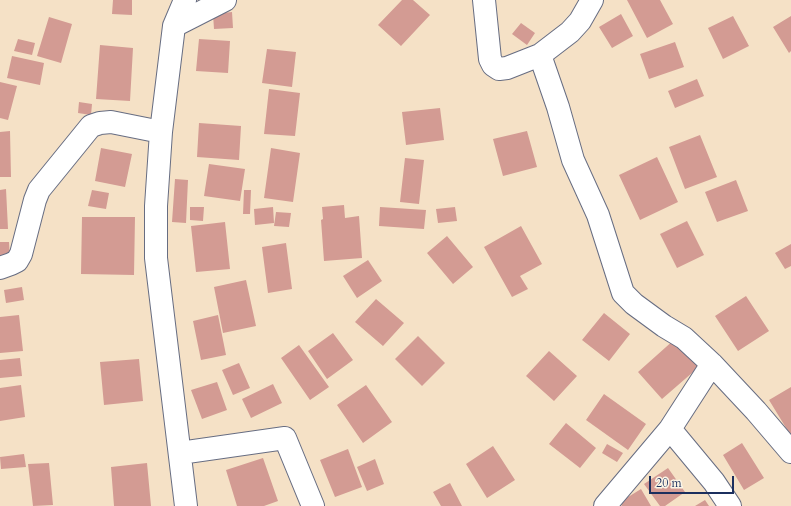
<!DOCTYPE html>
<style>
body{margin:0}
#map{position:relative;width:791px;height:506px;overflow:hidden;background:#f5e1c6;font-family:Cardo,serif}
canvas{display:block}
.scale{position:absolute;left:649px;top:476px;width:85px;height:18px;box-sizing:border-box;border:2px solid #1b2f5e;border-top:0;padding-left:5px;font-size:12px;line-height:14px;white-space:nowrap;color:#1b2f5e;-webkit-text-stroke:3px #fcf5e5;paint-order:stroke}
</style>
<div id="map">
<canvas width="791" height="506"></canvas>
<div class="scale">20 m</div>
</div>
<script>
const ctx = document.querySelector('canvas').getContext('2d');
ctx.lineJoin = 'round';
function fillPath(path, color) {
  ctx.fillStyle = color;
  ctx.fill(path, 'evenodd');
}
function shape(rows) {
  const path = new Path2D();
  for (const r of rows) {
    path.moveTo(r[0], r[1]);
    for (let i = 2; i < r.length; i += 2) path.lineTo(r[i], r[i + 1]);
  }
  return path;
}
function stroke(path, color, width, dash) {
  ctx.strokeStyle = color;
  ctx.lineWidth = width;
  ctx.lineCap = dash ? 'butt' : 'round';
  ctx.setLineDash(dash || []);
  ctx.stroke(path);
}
const building = shape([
 [113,0,132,0,132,15,112,14],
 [402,0,413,0,430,15,401,46,378,25],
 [627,0,660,0,673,24,647,38],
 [232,12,233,28,214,29,213,14],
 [621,14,633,36,612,48,599,27],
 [733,16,749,46,723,59,708,28],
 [791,16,791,51,789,53,773,27],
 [49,17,72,24,61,63,37,56],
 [521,23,535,33,527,45,512,34],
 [18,39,35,43,32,55,14,51],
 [199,39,230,41,228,73,196,71],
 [675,42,684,67,649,79,640,54],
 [100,45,133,48,130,101,96,99],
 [267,49,296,52,292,87,262,83],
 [12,56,44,63,40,85,7,78],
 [697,79,704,96,675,108,668,91],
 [0,82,17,86,8,120,0,118],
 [269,89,300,93,295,136,264,134],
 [79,102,92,104,91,115,78,113],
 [440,108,444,140,406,145,402,112],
 [199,123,241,126,239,160,197,157],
 [10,131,11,177,0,177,0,132],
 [527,131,537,167,503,176,493,139],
 [700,135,717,177,685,189,669,147],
 [101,148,132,154,125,187,95,181],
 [271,148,300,153,293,202,264,198],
 [657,157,678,202,640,220,619,175],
 [405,158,424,160,419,204,400,202],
 [209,164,245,169,240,201,204,196],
 [175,179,188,180,186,223,172,222],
 [736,180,748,211,717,222,705,192],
 [6,189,8,229,0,229,0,190],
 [92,190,109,193,106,209,88,206],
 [244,190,251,190,250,214,243,214],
 [344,205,345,218,359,216,362,258,324,261,321,220,323,219,322,207],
 [190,207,204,207,203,221,190,220],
 [273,207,274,223,255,225,254,209],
 [380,207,426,210,424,229,379,226],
 [455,207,457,221,438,223,436,209],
 [276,212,291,213,289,227,274,226],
 [82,217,135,217,134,275,81,274],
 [687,221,704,255,677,268,660,234],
 [225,222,230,269,196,272,191,226],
 [521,226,542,264,520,276,528,289,512,297,484,247],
 [447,236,473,267,453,284,427,253],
 [0,242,9,242,10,259,0,259],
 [286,243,292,289,268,293,262,247],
 [791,244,791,266,785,269,775,253],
 [368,260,382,281,357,298,343,276],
 [246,280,256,326,223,333,214,287],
 [22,287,24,300,6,303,4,290],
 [746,296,769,331,738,351,715,316],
 [376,299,404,323,383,346,355,322],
 [604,313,630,334,609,361,582,340],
 [19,315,23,351,0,353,0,317],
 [218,315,226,355,201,360,193,321],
 [333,333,353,360,327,379,308,351],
 [418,336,445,363,422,386,395,359],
 [675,339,700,366,662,399,638,372],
 [299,345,329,387,310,400,281,358],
 [549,351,577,376,554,401,526,376],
 [20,358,22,376,0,378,0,360],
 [139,359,143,401,104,405,100,362],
 [239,363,250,388,233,395,222,370],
 [217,382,227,410,202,419,191,390],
 [273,384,282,403,251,418,242,399],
 [21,385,25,417,0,421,0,388],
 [366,385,392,422,363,443,337,405],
 [791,387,791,436,769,400],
 [604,394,646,424,628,450,586,420],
 [566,423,596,448,580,468,549,444],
 [742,443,764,478,744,490,723,455],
 [607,444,623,453,617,462,602,453],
 [493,446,515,480,487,498,466,464],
 [348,449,362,487,335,497,320,460],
 [24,454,26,467,1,469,0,457],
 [263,458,278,501,264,506,237,506,226,470],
 [375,459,384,484,367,491,357,467],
 [49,463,53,505,33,506,28,464],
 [147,463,151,506,114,506,111,467],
 [668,468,685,492,665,506,660,506,644,484],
 [450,483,462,506,441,506,433,492],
 [641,489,651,506,622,506,620,502],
 [705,500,709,506,695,506]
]);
const minor = shape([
 [484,0,490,59,493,65,499,69,507,68,540,55,570,32,580,21,592,0],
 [174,26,185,0],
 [540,55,558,107,573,160,598,215,623,293,634,304,664,326,684,338,712,364,756,411,791,452],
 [0,268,11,264,17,261,21,254,35,200,39,190,91,126,100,123,111,122,161,132],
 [670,429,712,364],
 [180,453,285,438,313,506],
 [186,506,156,258,156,206,161,132,174,26,225,0],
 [605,506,670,429,714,482,730,506]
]);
fillPath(building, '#d39b93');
stroke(minor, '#676d82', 24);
stroke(minor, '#fff', 22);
</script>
